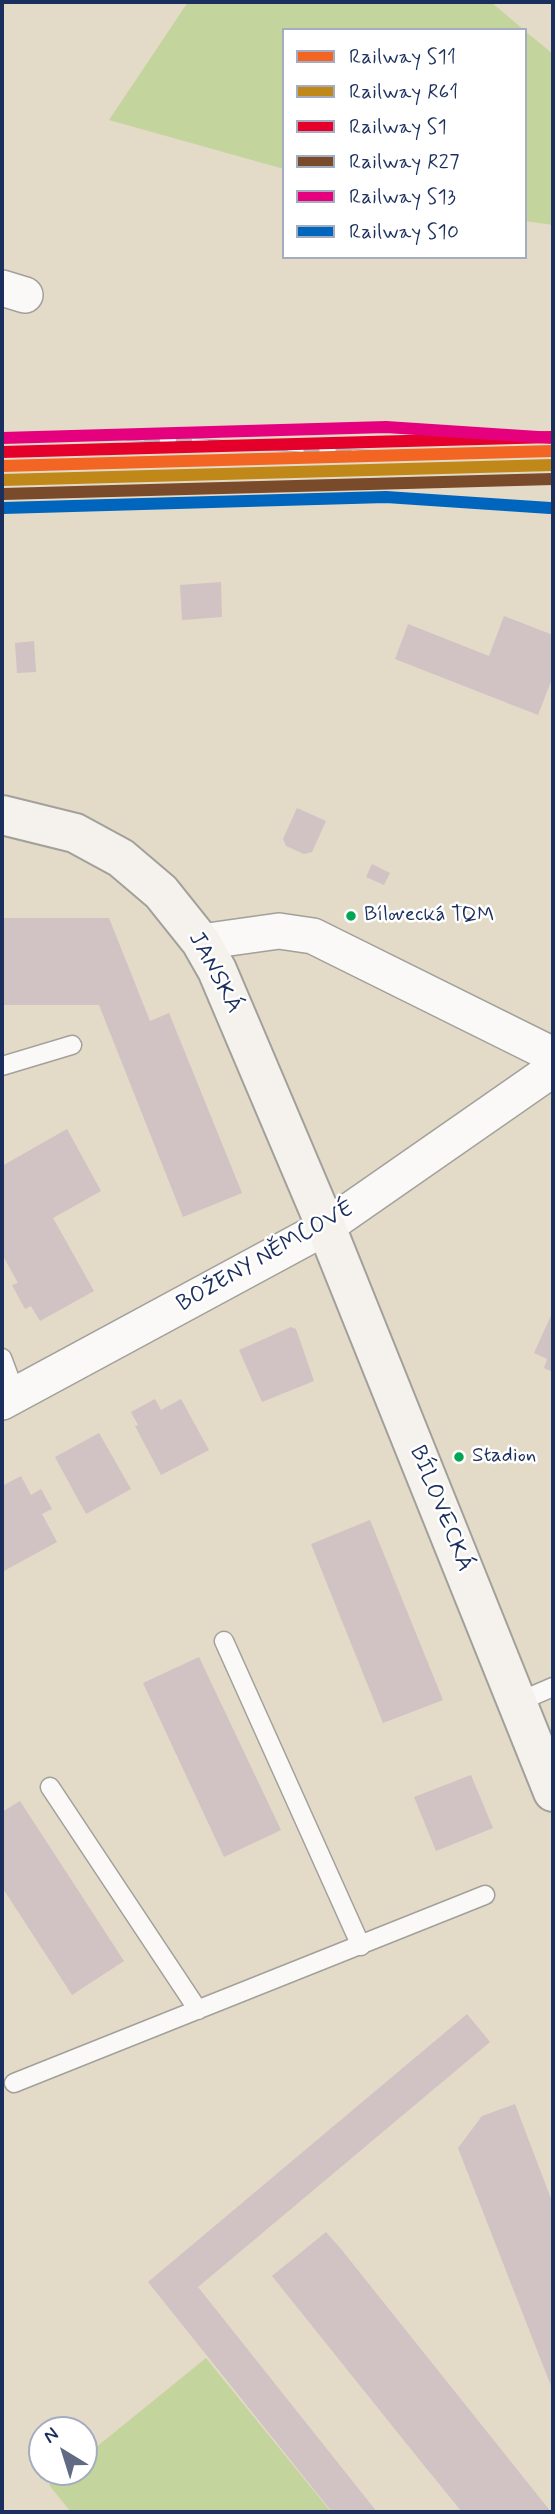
<!DOCTYPE html>
<meta charset="utf-8">
<style>
body{margin:0}
#map{position:relative;width:555px;height:2514px;overflow:hidden;background:#e3dac8;font-family:Mynerve,sans-serif}
canvas{display:block}
.frame{position:absolute;inset:0;border:4px solid #1b2f5e;pointer-events:none}
.legend{position:absolute;left:282px;top:28px;width:245px;height:231px;box-sizing:border-box;background:#fff;border:2px solid #a4acbf;margin:0;padding:9px 12px;list-style:none;font-size:21px;color:#1b2f5e}
.legend li{display:flex;align-items:center;gap:14px;height:35px}
.legend b{width:35px;border:2px solid #a4acbf}
.north{position:absolute;left:28px;top:2416px;width:70px;height:70px;box-sizing:border-box;background:#fff;border:2px solid #a4acbf;border-radius:50%;rotate:322deg;font-size:19px;font-weight:700;line-height:28px;text-align:center;color:#1b2f5e}
.north::after{content:'';display:block;margin:auto;width:24px;height:32px;background:#616b83;clip-path:polygon(50% 0,100% 100%,50% 72%,0 100%)}
</style>
<div id="map">
<canvas width="555" height="2514"></canvas>
<div class="frame"></div>
<ul class="legend">
<li><b style="height:9px;background:#f26522"></b>Railway S11</li>
<li><b style="height:9px;background:#c08818"></b>Railway R61</li>
<li><b style="height:9px;background:#e4002b"></b>Railway S1</li>
<li><b style="height:9px;background:#7a4b2a"></b>Railway R27</li>
<li><b style="height:9px;background:#e5007d"></b>Railway S13</li>
<li><b style="height:9px;background:#0065bd"></b>Railway S10</li>
</ul>
<div class="north">N</div>
</div>
<script>
const ctx = document.querySelector('canvas').getContext('2d');
ctx.lineJoin = 'round';
function fillPath(path, color) {
  ctx.fillStyle = color;
  ctx.fill(path, 'evenodd');
}
function shape(rows) {
  const path = new Path2D();
  for (const r of rows) {
    path.moveTo(r[0], r[1]);
    for (let i = 2; i < r.length; i += 2) path.lineTo(r[i], r[i + 1]);
  }
  return path;
}
function stroke(path, color, width, dash) {
  ctx.strokeStyle = color;
  ctx.lineWidth = width;
  ctx.lineCap = dash ? 'butt' : 'round';
  ctx.setLineDash(dash || []);
  ctx.stroke(path);
}
function drawText(font, color, halo, rows, align = 'center') {
  ctx.font = font + ' Mynerve,sans-serif';
  ctx.lineWidth = 5;
  ctx.setLineDash([]);
  ctx.textBaseline = 'middle';
  ctx.strokeStyle = halo;
  ctx.fillStyle = color;
  for (const [text, x, y, turn = 0] of rows) {
    ctx.save();
    ctx.translate(x, y);
    ctx.rotate((+turn || 0) * Math.PI / 180);
    ctx.textAlign = isNaN(turn) ? turn : align;
    if (halo) ctx.strokeText(text, 0, 0);
    ctx.fillText(text, 0, 0);
    ctx.restore();
  }
}
const green = shape([
 [188,2,491,2,524,30,284,30,284,169,109,120],
 [525,31,553,54,553,225,525,221],
 [206,2358,331,2512,71,2512,49,2485,65,2472,84,2472,84,2457]
]);
const building = shape([
 [221,582,222,617,182,620,180,585],
 [504,616,553,635,553,676,538,715,395,659,408,624,489,656],
 [34,641,36,672,17,673,15,643],
 [297,808,326,821,312,852,304,854,286,846,283,839],
 [372,864,390,873,384,885,366,877],
 [2,918,109,918,150,1021,169,1013,242,1193,183,1217,99,1005,2,1005],
 [67,1129,101,1191,53,1218,94,1291,40,1321,31,1306,25,1309,12,1285,18,1283,2,1254,2,1166],
 [553,1311,553,1372,544,1368,547,1359,534,1353],
 [291,1327,296,1329,314,1381,262,1402,239,1350],
 [155,1399,161,1410,181,1399,209,1450,161,1475,135,1426,138,1425,131,1412],
 [99,1433,131,1489,86,1514,55,1457],
 [21,1476,31,1495,41,1489,52,1509,42,1514,57,1542,2,1572,2,1486],
 [370,1520,443,1700,383,1723,311,1544],
 [199,1657,281,1830,224,1857,143,1683],
 [471,1775,493,1828,436,1851,414,1797],
 [20,1801,124,1961,72,1995,2,1887,2,1812],
 [467,2014,490,2042,198,2287,377,2512,332,2512,148,2282],
 [515,2104,553,2204,553,2391,458,2148,482,2116],
 [326,2232,341,2249,551,2512,462,2512,422,2463,272,2276]
]);
const service = shape([
 [2,1066,72,1045],
 [2,1358,16,1395],
 [224,1641,361,1946],
 [518,1702,553,1687],
 [50,1787,198,2010],
 [14,2083,485,1895]
]);
const minor = shape([
 [2,288,25,295],
 [201,942,279,931,313,936,553,1055],
 [2,1402,326,1227,553,1069]
]);
const secondary = shape([
 [2,815,75,833,121,858,161,892,201,942,217,970,326,1227,553,1792]
]);
const rail = shape([
 [128,437,387,455]
]);
const rail1 = shape([
 [2,466,553,451]
]);
const rail2 = shape([
 [2,480,553,465]
]);
const rail3 = shape([
 [2,452,553,437]
]);
const rail4 = shape([
 [3,494,553,479]
]);
const rail5 = shape([
 [2,438,386,427,553,438]
]);
const rail6 = shape([
 [3,508,386,497,550,508]
]);
const markers = [
 [351,916,6,"#00a651"],
 [459,1457,6,"#00a651"]
];
const busNames = [
 ["Bílovecká TQM",364,916],
 ["Stadion",472,1457]
];
const streetNames = [
 ["JANSKÁ",214,973,62],
 ["BOŽENY NĚMCOVÉ",266,1257,-30],
 ["BÍLOVECKÁ",440,1509,68]
];
fillPath(green, '#c4d49d');
fillPath(building, '#d1c2c4');
stroke(service, '#a2a09b', 21);
stroke(minor, '#a2a09b', 38);
stroke(secondary, '#a2a09b', 42);
stroke(service, '#fbf9f7', 18);
stroke(minor, '#fbf9f7', 35);
stroke(secondary, '#f5f1ec', 38);
stroke(rail, '#b5b6b9', 8);
stroke(rail, '#fff', 5, [16]);
stroke(rail1, '#f26522', 12);
stroke(rail2, '#c08818', 12);
stroke(rail3, '#e4002b', 12);
stroke(rail4, '#7a4b2a', 12);
stroke(rail5, '#e5007d', 12);
stroke(rail6, '#0065bd', 12);
for (const [x, y, r, color] of markers) {
  const dot = new Path2D();
  dot.arc(x, y, r, 0, 2 * Math.PI);
  ctx.fillStyle = color;
  ctx.fill(dot);
  stroke(dot, '#fff', 2.5);
}
drawText('21px', '#1b2f5e', '#fff', busNames, 'left');
drawText('23px', '#1b2f5e', '#fff', streetNames);
</script>
